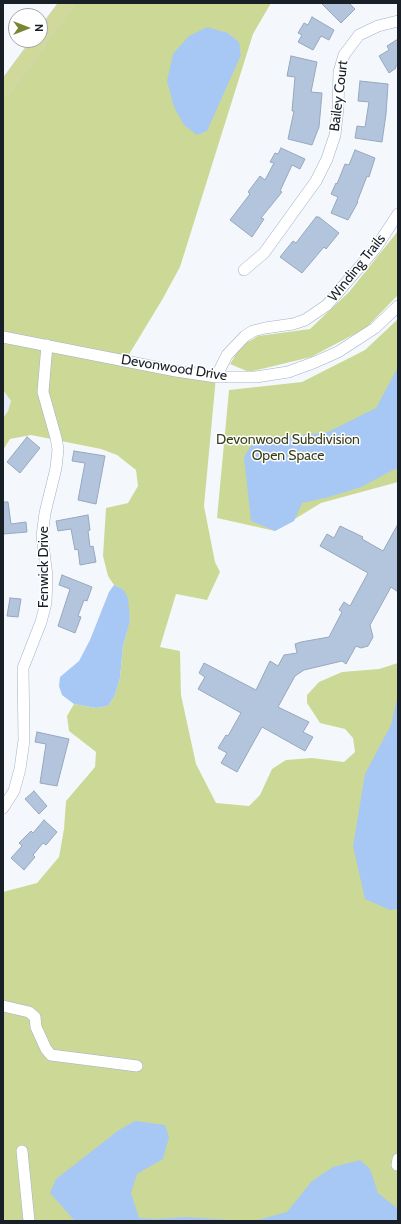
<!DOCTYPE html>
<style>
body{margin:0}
#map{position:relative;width:401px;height:1224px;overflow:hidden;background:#f4f8fd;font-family:Cabin,sans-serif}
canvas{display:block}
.frame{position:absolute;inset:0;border:4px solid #181f27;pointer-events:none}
.north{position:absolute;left:8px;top:8px;width:40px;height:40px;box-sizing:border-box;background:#fff;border:1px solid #a3a5a9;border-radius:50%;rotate:90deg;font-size:11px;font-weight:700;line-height:16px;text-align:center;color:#181f27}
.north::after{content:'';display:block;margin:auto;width:14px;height:18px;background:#7a8634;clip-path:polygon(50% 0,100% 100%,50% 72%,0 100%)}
</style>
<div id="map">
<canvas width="401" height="1224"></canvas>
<div class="frame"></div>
<div class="north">N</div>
</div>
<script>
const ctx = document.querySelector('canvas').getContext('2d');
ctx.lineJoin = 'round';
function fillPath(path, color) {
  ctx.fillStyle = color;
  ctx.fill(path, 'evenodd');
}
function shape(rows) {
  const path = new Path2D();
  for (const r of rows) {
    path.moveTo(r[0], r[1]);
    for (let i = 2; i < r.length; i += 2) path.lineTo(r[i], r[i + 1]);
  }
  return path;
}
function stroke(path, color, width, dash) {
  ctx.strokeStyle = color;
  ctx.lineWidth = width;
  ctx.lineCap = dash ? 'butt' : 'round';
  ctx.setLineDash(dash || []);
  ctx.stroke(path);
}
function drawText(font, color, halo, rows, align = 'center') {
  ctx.font = font + ' Cabin,sans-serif';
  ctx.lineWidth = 3;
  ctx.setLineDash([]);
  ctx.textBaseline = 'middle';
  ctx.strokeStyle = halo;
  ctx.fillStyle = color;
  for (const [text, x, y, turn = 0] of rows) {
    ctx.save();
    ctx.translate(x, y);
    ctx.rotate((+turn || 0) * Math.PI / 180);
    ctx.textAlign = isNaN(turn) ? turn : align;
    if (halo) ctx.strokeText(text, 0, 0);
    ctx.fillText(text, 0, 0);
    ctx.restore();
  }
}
const built = shape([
 [3,390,11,401,8,411,3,418]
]);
const green = shape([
 [67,3,271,3,253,34,180,267,162,300,125,361,216,377,204,506,215,562,220,572,207,600,176,594,160,647,180,651,181,695,196,764,216,803,249,806,260,795,272,769,286,760,312,758,344,762,355,752,353,738,345,729,320,723,307,703,307,695,319,682,342,672,379,669,398,663,398,1221,3,1221,3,892,37,883,59,857,64,829,66,801,95,767,96,752,69,731,67,716,74,704,96,708,108,706,115,695,120,678,123,646,130,620,123,589,114,585,108,576,103,556,106,508,128,503,138,486,136,470,117,455,101,449,31,435,10,439,3,450,3,418,8,411,11,401,3,390,3,90],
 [228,33,238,42,241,55],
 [398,231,398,295,366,328,311,357,249,372,230,364,241,346,258,336,310,329,349,292],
 [398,319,398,482,321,503,275,531,217,518,229,390,302,382,365,350]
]);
const water = shape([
 [207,27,228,33,239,42,241,55,207,131,197,135,184,125,174,107,167,81,173,54,189,36],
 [398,367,398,469,395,469,361,487,329,497,302,503,294,521,275,531,251,521,244,457,252,444,267,439,328,432,376,408],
 [114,585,123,589,128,598,130,621,123,646,120,678,115,695,108,706,96,708,74,704,62,695,59,686,60,677,79,661,90,640,109,592],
 [398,694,398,909,390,910,365,899,353,846,365,774,391,725],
 [135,1121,165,1125,169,1137,163,1159,137,1174,131,1193,139,1218,157,1219,185,1217,246,1221,75,1221,50,1193,56,1179,119,1130],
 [360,1160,370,1169,378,1193,398,1209,398,1221,254,1221,287,1212,312,1181,333,1167]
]);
const building = shape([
 [321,3,349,3,355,9,341,23,321,3],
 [312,17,334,30,329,40,321,36,313,50,298,42,302,35,298,33,304,23,308,25,312,17],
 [398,39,398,65,395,67,396,68,389,73,379,56,389,50,387,46,398,39],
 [291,56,317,62,311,92,322,93,319,127,312,145,288,139,294,111,292,111,295,77,287,76,291,56],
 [360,81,388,84,386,114,382,142,355,138,357,126,365,127,369,102,358,101,360,81],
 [281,148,305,159,300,169,292,165,280,191,282,192,261,218,264,219,252,237,230,220,250,194,248,192,260,176,265,180,274,163,270,162,275,153,278,154,281,148],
 [355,150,375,158,369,177,367,176,357,202,358,202,348,220,331,213,338,197,331,194,336,183,337,184,345,164,349,165,355,150],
 [316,217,319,217,339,233,326,249,324,247,302,273,280,257,293,241,296,243,316,217],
 [27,437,40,448,20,473,7,462,27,437],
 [74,451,105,456,96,504,78,500,85,463,72,461,74,451],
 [3,502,8,502,11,524,26,522,27,532,3,534,3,502],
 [88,515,90,530,88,531,90,547,93,546,96,562,80,565,78,549,75,550,71,529,58,531,56,521,88,515],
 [398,524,398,592,391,587,370,625,373,637,368,646,361,648,356,646,346,664,342,661,304,670,295,676,278,707,309,722,303,732,313,737,305,751,262,727,237,772,221,763,227,753,218,748,226,735,228,736,241,713,198,689,205,677,199,673,204,663,256,690,270,661,278,666,284,655,297,653,295,644,301,642,329,637,342,612,339,610,344,602,350,606,368,573,320,546,327,534,334,538,340,526,363,537,362,539,383,551,398,524],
 [62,575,92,587,87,601,84,600,78,616,81,617,75,633,58,626,70,589,59,585,62,575],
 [10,598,21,599,18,617,7,616,10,598],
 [37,732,69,739,57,786,40,783,46,744,35,742,37,732],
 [34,791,47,806,39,814,25,799,34,791],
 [44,820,57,832,46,845,43,843,33,855,35,857,24,870,11,858,22,846,19,843,31,831,33,833,44,820]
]);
const minor = shape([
 [244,270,264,253,316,181,327,159,335,135,338,108,339,72,344,55,359,35,378,26,398,21],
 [3,337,176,371,216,377,256,377,288,372,313,363,338,352,375,328,398,306],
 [216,377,227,355,245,336,253,331,265,328,293,324,305,320,327,305,375,249,398,214],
 [3,808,14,791,20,769,24,740,23,668,41,622,46,603,47,576,42,536,45,513,56,468,58,449,56,438,43,392,47,345],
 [3,1006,29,1012,35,1017,36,1027,46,1049,51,1055,137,1066],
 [22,1151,29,1221],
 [397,1165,398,1159]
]);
const major = shape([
 [40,39,67,3],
 [3,90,40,40]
]);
const streetNames = [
 ["Bailey Court",339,96,-83],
 ["Winding Trails",357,268,-51],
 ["Devonwood Drive",174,368,9],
 ["Fenwick Drive",44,567,-90]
];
const parkNames = [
 ["Devonwood Subdivision",288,440],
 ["Open Space",288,456]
];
fillPath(built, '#e5eefa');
fillPath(green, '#ccd996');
fillPath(water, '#a7c7f4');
fillPath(building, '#b3c5dc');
stroke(building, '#96a7be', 1);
stroke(minor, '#a0b1c8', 12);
stroke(major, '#d1d2d4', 15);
stroke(minor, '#fff', 11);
stroke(major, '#d0d999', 14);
drawText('14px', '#181f27', '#fff', streetNames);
drawText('14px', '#393f18', '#fff', parkNames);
</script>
